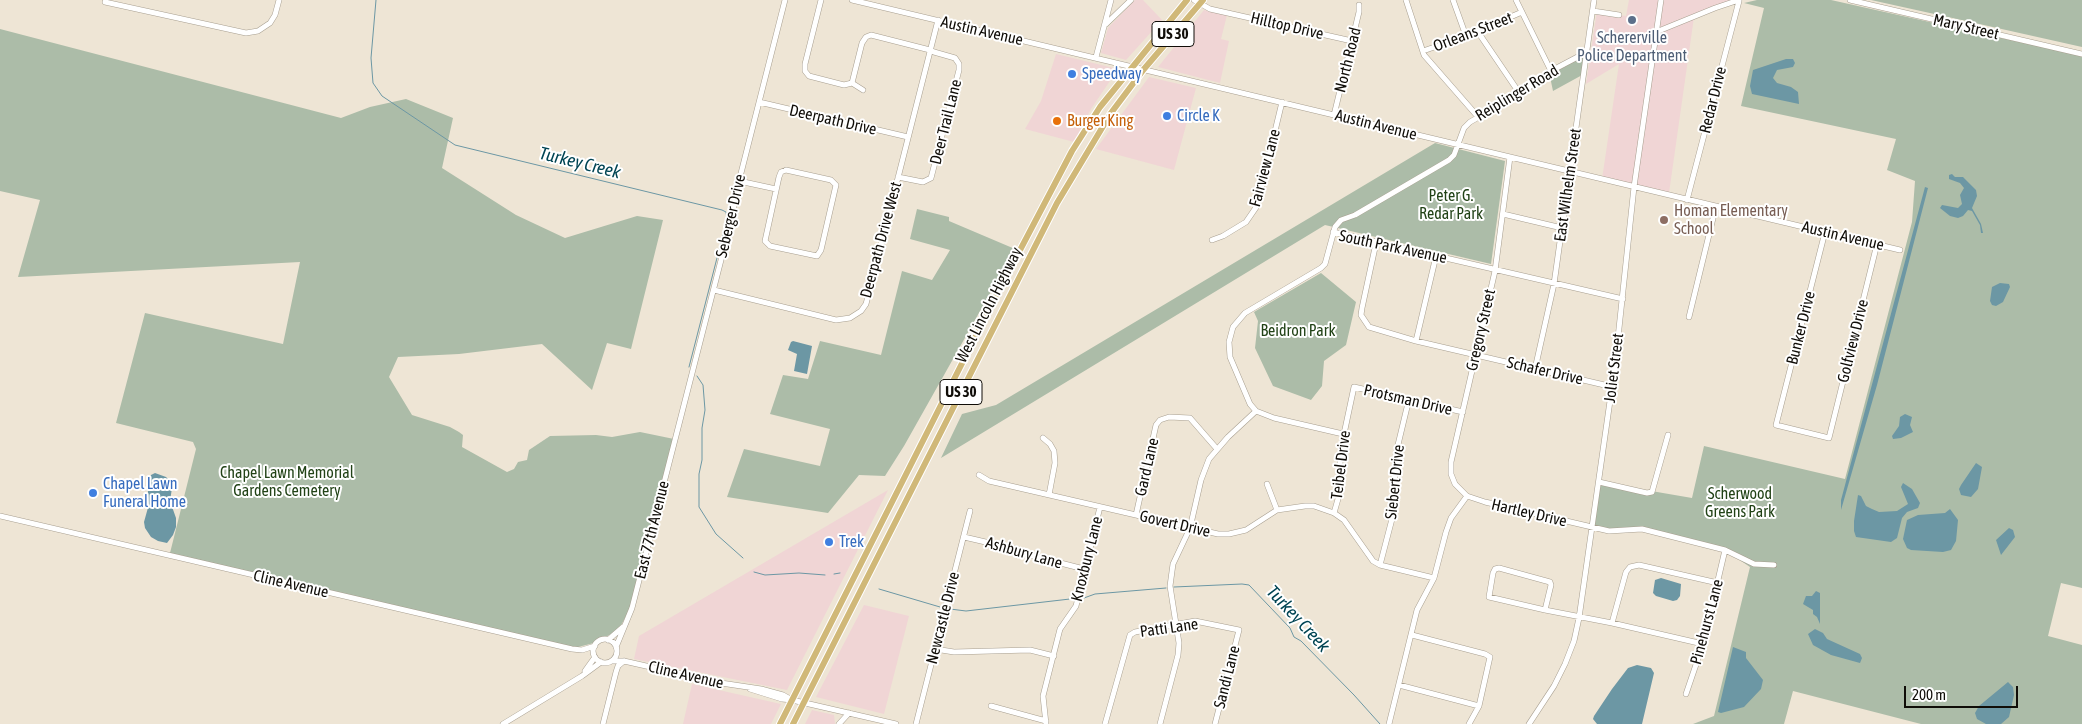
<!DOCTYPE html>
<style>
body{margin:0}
#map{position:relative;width:2082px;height:724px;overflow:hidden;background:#eee5d5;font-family:"Asap Condensed",sans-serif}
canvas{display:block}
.scale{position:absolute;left:1904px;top:686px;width:114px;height:22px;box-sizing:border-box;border:2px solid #100d08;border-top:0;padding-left:6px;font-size:15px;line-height:18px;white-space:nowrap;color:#100d08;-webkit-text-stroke:4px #fff;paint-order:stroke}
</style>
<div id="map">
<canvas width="2082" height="724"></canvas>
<div class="scale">200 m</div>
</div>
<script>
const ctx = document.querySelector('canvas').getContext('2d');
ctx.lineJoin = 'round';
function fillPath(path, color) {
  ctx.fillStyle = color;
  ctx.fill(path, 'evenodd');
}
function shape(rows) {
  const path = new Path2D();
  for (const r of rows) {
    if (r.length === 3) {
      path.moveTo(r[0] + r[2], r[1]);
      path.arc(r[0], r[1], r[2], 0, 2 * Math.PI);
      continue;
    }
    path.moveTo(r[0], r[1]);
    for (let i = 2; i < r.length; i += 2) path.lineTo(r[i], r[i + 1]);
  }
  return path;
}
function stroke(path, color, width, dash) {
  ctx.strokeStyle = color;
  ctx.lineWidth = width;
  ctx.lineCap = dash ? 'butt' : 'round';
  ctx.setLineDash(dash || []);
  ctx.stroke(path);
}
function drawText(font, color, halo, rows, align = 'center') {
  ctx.font = font + ' "Asap Condensed",sans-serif';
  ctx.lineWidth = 4;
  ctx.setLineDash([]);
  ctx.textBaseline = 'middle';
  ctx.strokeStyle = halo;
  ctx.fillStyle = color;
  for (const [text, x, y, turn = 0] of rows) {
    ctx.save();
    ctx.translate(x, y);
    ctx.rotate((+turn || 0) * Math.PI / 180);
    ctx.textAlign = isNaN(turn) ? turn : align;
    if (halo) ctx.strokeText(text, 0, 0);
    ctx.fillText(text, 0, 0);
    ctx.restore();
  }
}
const commercial = shape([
 [1135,0,1143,0,1162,20,1126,60,1101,53,1108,28],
 [1629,0,1739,0,1694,17,1669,193,1602,179,1619,64,1586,84,1597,11,1626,16],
 [1204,10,1227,15,1221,39,1229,41,1220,83,1158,67],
 [1056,54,1118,69,1091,109,1074,142,1025,129,1041,101],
 [1149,77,1196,88,1174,170,1096,149],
 [888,490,787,690,634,659,639,636],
 [864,605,909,616,884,714,816,697],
 [692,684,781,704,771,724,683,724],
 [812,710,834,715,835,724,805,724]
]);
const green = shape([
 [1757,0,1831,0,2082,56,2082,588,2061,583,2048,636,2082,645,2082,724,1921,724,1793,691,1784,724,1693,724,1714,716,1750,567,1725,550,1642,529,1621,530,1592,528,1599,482,1692,498,1704,446,1845,479,1912,222,1915,181,1887,170,1896,139,1741,106,1764,8,1744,3],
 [1871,0,2082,0,2082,47,1966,21],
 [0,29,341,118,370,107,406,99,453,118,442,168,516,215,565,238,637,216,663,220,631,349,607,343,592,390,542,344,459,354,398,357,389,377,412,415,450,427,459,432,463,435,462,447,507,472,514,469,518,462,527,460,529,450,550,436,596,435,612,437,640,432,674,439,629,611,620,627,613,633,594,643,578,647,568,646,170,553,196,449,193,442,116,423,145,313,283,344,300,262,18,277,40,200,0,191],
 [1587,52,1584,74,1553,91,1549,72],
 [1435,143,1505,161,1491,264,1325,225,941,458,962,414,996,405],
 [917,209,949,217,949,221,1015,249,904,446,885,476,859,475,828,513,727,497,744,449,820,466,830,429,770,414,783,375,808,379,820,341,881,355,902,271,932,280,950,250,910,239],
 [1321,273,1356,302,1346,345,1324,361,1322,386,1311,400,1273,386,1255,348,1258,321,1254,312]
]);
const water = shape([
 [1786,59,1793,59,1795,63,1793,67,1777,70,1773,78,1777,83,1791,87,1798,92,1799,104,1752,94,1750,86,1753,70],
 [1952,174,1955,177,1963,177,1976,190,1977,196,1972,208,1981,224,1983,233,1981,233,1980,225,1972,211,1968,210,1963,216,1958,218,1950,216,1940,208,1942,205,1958,208,1962,204,1960,195,1964,188,1960,183,1949,179,1949,175],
 [1925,187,1928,188,1877,385,1841,510,1841,500],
 [2000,283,2009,284,2010,287,2003,302,1996,306,1992,305,1990,301,1992,287],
 [793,341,812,346,807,374,794,371,797,354,788,350,791,342],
 [1905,414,1912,417,1910,425,1913,432,1901,438,1893,439,1892,436,1899,426,1900,417],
 [1976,463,1982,467,1978,489,1971,497,1961,495,1959,489,1961,485],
 [155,473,166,477,170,481,172,488,170,501,176,518,176,527,173,535,167,543,158,541,151,537,145,528,144,522,149,504,147,481,151,475],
 [1903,483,1912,489,1920,503,1918,508,1907,512,1902,518,1897,538,1891,542,1856,537,1854,531,1854,521,1858,495,1861,496,1866,506,1872,509,1879,512,1897,511,1908,504,1901,487],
 [1950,509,1958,520,1956,541,1951,550,1943,552,1911,550,1907,548,1903,539,1907,520,1918,515,1945,513],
 [2009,528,2013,530,2015,537,2001,555,1996,540],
 [1661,578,1681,584,1680,596,1677,600,1673,601,1656,596,1653,593,1655,580],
 [1816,591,1820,593,1820,624,1817,617,1813,614,1813,610,1803,604,1806,596,1812,596],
 [1815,629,1823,633,1827,639,1860,654,1862,658,1860,663,1831,655,1813,645,1808,634],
 [1733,647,1746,652,1746,658,1763,680,1761,689,1744,707,1721,713,1718,712],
 [1637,665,1651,668,1654,673,1642,724,1597,724,1593,719,1594,716,1612,689,1628,668],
 [2008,682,2013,687,2014,695,2009,717,2001,724,1986,724,1977,719,1975,713,1979,706]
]);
const stream = shape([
 [376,0,371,58,373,83,382,96,455,145,722,210,726,212,727,219,689,367],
 [697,376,703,385,705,410,702,428,702,460,699,474,699,507,716,534,743,558],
 [754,572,765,575,799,573,825,575],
 [834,574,840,573],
 [1174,587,1242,584,1249,585,1290,628,1294,637,1301,641,1354,695,1380,724],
 [879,589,940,607],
 [1084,598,1095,594,1166,588],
 [950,609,966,611,1070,599]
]);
const minor = shape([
 [821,0,805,64,805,71,809,76,844,85,852,83,862,43,866,37,871,35,930,50,934,52,955,58,959,64,959,70,931,178,923,182,898,177],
 [852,0,1900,250],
 [1194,0,1210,9,1352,41],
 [1406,0,1424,55,1479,118],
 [1453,0,1466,36],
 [1516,0,1551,71],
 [1850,0,2082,54],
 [105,2,246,33,258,31,270,23,275,15,279,0],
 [1593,11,1619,15],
 [1106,24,1131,0],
 [1478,32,1520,94],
 [1656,32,1715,8,1739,0],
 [1423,51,1466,36,1522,12],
 [1096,57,1111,0],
 [852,83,863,90],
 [759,102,908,137],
 [1334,115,1359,12,1359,5],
 [1510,157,1495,271,1451,462,1451,474,1455,484,1467,496,1485,502,1609,531,1642,529,1725,550,1754,564,1774,565],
 [786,170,831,180,836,185,821,250,817,256,770,246,765,241,779,177,781,172,786,170],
 [739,181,776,189],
 [1687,200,1739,1],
 [1503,214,1562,228],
 [1333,232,1623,299],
 [1825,232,1776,425,1829,438,1877,244],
 [1212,240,1223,236,1246,222,1257,206,1282,102],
 [1376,243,1362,308,1361,315,1369,327,1416,341,1613,387],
 [714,290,836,320,850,318,861,311,866,304,938,20],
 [1689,317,1716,206],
 [1416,341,1436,256],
 [1535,369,1554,284,1594,0],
 [1343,434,1274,418,1256,411,1250,404,1230,357,1229,342,1233,327,1245,313,1321,268,1325,264,1335,227,1341,220,1355,215,1449,160,1454,155,1464,128,1470,122,1520,94,1551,71,1587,52],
 [1043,438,1050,444,1054,451,1055,463,1049,495],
 [979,475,989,481,1218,534,1229,534,1246,530,1277,510,1305,506,1314,506,1334,513,1344,520,1373,561,1380,565,1434,578],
 [1599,482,1647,493,1652,492,1668,435],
 [1267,484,1277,510],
 [1334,513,1338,499,1341,448,1354,387,1463,412],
 [1136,515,1156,425,1160,420,1169,417,1190,418,1217,449],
 [0,516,572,649,582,650,595,646],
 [964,537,1020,550,1029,555,1084,569],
 [1380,565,1392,519,1396,453,1409,399],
 [1499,568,1550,582,1551,585,1545,610,1489,597,1493,573,1495,569,1499,568],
 [1545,610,1612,623,1703,644],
 [1612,623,1626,572,1630,567,1639,565,1718,583],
 [1412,635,1485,654,1490,657,1479,706,1469,724],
 [605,651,12],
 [608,640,623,627],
 [616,647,632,608,731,221,739,181,785,0],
 [935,649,954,652,1030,650,1054,656],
 [612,661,624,661,721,683,761,689,783,695,792,700],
 [585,671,595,657],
 [1399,685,1479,706],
 [750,689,782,699,792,700,896,724],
 [1686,694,1703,644,1725,550],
 [991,706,1046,721],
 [503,724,582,676,601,662],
 [603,724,616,672,618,666,624,661],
 [839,724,849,713],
 [916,724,970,511],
 [1046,724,1043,696,1060,629,1076,606,1100,507],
 [1105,724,1130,635,1135,632,1195,621,1239,630,1215,724],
 [1160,724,1178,655,1179,643,1170,586,1173,564,1190,528,1201,480,1209,459,1228,437,1256,411],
 [1389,724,1417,610,1434,578,1446,532,1451,518,1467,496],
 [1529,724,1554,686,1565,664,1574,641,1579,618,1615,366,1634,187,1661,0]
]);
const major = shape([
 [780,724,997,294,1072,151,1100,107,1187,0],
 [793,724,1057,203,1111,113,1144,69,1203,0]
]);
const markers = [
 [1632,20,5,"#5c6f8a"],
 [1072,74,5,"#3f7fe0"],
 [1167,116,5,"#3f7fe0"],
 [1057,121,5,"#e8710a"],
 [1664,220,5,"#8d6e63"],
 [93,493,5,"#3f7fe0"],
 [829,542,5,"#3f7fe0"]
];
const shields = [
 [1173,34,42],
 [961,392,42]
];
const shieldNames = [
 ["US 30",1173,34],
 ["US 30",961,392]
];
const streetNames = [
 ["Hilltop Drive",1287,26,13],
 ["Mary Street",1966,27,13],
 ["Austin Avenue",982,31,13],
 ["Orleans Street",1473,32,-21],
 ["North Road",1348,60,-76],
 ["Reiplinger Road",1517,93,-31],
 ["Redar Drive",1713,100,-76],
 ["Deerpath Drive",833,120,13],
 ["Deer Trail Lane",946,122,-76],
 ["Austin Avenue",1376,125,14],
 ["Fairview Lane",1265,168,-75],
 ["East Wilhelm Street",1568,185,-82],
 ["Seberger Drive",731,216,-77],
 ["Austin Avenue",1843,236,13],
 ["Deerpath Drive West",881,240,-75],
 ["South Park Avenue",1393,247,12],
 ["West Lincoln Highway",989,305,-63],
 ["Bunker Drive",1801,328,-76],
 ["Gregory Street",1481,330,-77],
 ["Golfview Drive",1853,341,-76],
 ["Joliet Street",1614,368,-83],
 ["Schafer Drive",1545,371,13],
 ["Protsman Drive",1408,400,13],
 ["Teibel Drive",1341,465,-83],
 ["Gard Lane",1147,467,-77],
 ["Siebert Drive",1395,482,-84],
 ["Hartley Drive",1529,513,13],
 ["Govert Drive",1175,524,13],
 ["East 77th Avenue",652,530,-76],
 ["Ashbury Lane",1024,553,16],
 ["Knoxbury Lane",1087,559,-76],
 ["Cline Avenue",291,584,13],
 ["Newcastle Drive",943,618,-76],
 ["Pinehurst Lane",1707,622,-75],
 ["Patti Lane",1169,628,-8],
 ["Cline Avenue",686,675,13],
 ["Sandi Lane",1227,677,-76]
];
const serviceNames = [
 ["Schererville",1632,38],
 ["Police Department",1632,56]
];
const shopNames = [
 ["Speedway",1082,74],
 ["Circle K",1177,116],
 ["Chapel Lawn",103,484],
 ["Funeral Home",103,502],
 ["Trek",839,542]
];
const foodNames = [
 ["Burger King",1067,121]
];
const parkNames = [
 ["Peter G.",1451,196],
 ["Redar Park",1451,214],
 ["Beidron Park",1298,331],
 ["Chapel Lawn Memorial",287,473],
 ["Gardens Cemetery",287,491],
 ["Scherwood",1740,494],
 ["Greens Park",1740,512]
];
const educationNames = [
 ["Homan Elementary",1674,211],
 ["School",1674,229]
];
const waterNames = [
 ["Turkey Creek",580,163,14],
 ["Turkey Creek",1298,619,47]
];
fillPath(commercial, '#f0d5d5');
fillPath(green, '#acbca8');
fillPath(water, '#6c97a4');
stroke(stream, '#6c97a4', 1);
stroke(minor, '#a89f90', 6);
stroke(major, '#fff', 8);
stroke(minor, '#fff', 5);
stroke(major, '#d0b878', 6);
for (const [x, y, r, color] of markers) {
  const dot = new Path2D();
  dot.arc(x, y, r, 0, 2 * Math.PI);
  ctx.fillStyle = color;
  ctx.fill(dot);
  stroke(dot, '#fff', 2);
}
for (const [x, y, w] of shields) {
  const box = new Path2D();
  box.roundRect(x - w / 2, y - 12.5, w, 25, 4);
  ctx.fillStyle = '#fff';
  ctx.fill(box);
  stroke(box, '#100d08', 1);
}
drawText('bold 15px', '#100d08', null, shieldNames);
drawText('16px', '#100d08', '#fff', streetNames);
drawText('16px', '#4e5e75', '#fff', serviceNames);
drawText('16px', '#366cbe', '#fff', shopNames, 'left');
drawText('16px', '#c56008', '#fff', foodNames, 'left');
drawText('16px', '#214216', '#fff', parkNames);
drawText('16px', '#785e54', '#fff', educationNames, 'left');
drawText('italic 18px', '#004453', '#fff', waterNames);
</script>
